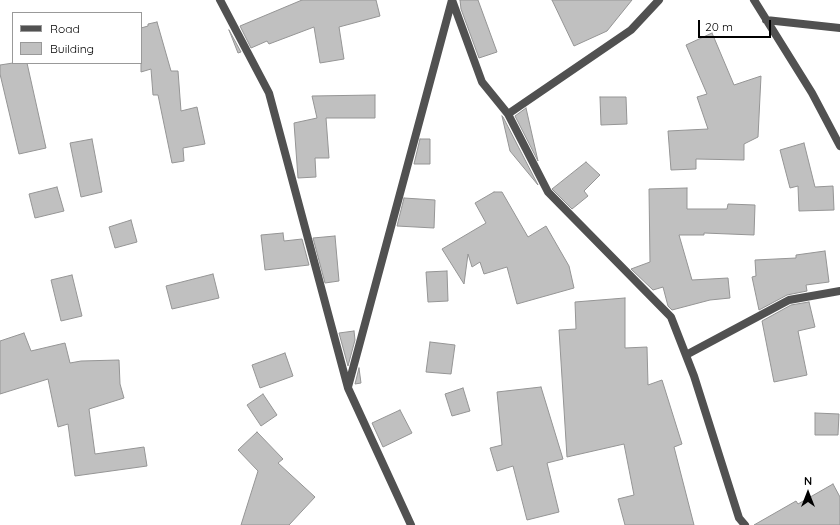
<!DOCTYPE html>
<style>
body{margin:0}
#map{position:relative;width:840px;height:525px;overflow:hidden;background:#fff;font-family:Quicksand,sans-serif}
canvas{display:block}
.legend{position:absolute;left:12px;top:12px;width:130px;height:52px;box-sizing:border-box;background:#fff;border:1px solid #999;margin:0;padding:5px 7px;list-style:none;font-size:12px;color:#000}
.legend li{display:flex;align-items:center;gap:8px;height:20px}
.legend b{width:20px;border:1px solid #999}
.north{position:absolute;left:788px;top:473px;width:40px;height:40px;-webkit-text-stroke:3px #fff;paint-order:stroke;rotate:0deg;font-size:11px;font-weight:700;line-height:16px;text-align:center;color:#000}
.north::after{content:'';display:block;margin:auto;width:14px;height:18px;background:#000;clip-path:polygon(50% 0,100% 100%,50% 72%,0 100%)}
.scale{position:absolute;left:698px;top:20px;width:73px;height:18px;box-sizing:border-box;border:2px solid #000;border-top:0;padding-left:5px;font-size:12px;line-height:14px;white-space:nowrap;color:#000;-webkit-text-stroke:3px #fff;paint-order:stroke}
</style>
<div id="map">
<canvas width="840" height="525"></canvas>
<ul class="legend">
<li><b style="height:5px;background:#515151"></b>Road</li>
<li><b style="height:11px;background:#c0c0c0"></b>Building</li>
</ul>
<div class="north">N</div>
<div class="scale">20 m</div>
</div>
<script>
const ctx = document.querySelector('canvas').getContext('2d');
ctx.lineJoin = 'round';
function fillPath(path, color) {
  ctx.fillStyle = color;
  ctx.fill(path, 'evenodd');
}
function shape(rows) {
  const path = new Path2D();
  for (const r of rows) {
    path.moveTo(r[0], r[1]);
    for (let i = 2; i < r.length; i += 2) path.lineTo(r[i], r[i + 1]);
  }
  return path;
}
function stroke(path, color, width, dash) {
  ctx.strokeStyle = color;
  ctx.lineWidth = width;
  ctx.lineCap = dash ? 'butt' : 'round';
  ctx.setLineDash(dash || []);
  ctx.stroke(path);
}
const building = shape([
 [302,0,376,0,380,16,339,27,344,59,320,63,314,27,269,44,267,41,251,48,240,26,302,0],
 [460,0,478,0,497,52,479,58,461,9,460,0],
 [552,0,632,0,607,31,574,46,552,0],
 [157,22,171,71,178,71,181,111,197,107,205,144,183,148,184,161,172,163,158,95,153,95,151,69,141,72,141,28,148,26,148,24,157,22],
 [229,30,241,52,238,53,229,30],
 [712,33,734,85,761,76,758,137,744,144,744,160,696,159,696,169,671,170,668,131,708,129,697,97,707,94,686,45,712,33],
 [13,63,27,63,46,148,19,154,0,74,0,65,13,63],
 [375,95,375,118,326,118,329,158,315,158,316,177,298,178,294,123,317,118,312,96,375,95],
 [600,97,626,97,627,124,601,125,600,97],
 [526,108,538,161,515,116,526,108],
 [502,116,503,117,538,185,510,151,502,116],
 [92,139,102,192,81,197,70,143,92,139],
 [420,139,430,139,430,164,414,164,420,139],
 [804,143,815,187,833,186,834,210,799,211,798,186,790,188,780,150,804,143],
 [586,162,600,175,584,191,588,196,572,209,552,189,586,162],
 [57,187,64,211,35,218,29,194,57,187],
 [687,188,687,209,727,209,728,204,755,205,754,235,704,233,704,235,679,235,692,280,728,278,730,298,710,300,672,310,668,306,663,287,653,290,631,269,650,262,649,189,687,188],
 [494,192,502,192,528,237,546,226,569,266,574,288,517,304,507,267,484,274,480,262,472,267,468,254,464,284,442,249,486,223,475,203,494,192],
 [404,198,435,200,434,228,397,226,404,198],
 [131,220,137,242,115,248,109,227,131,220],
 [283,233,284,241,302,239,309,265,265,270,261,235,283,233],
 [335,236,339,281,325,283,313,238,335,236],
 [825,251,829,282,806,285,807,291,787,295,759,310,752,277,756,276,755,260,796,258,796,255,825,251],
 [447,271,448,301,428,302,426,272,447,271],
 [213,274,219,298,172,309,166,286,213,274],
 [72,275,82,316,61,321,51,280,72,275],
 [625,298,625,348,647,347,648,385,662,380,682,444,674,447,694,525,625,525,618,499,634,495,624,444,567,457,559,330,576,329,575,302,625,298],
 [809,302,815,327,798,331,807,375,774,382,762,321,791,305,809,302],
 [354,331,355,340,348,366,339,333,354,331],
 [24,333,31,351,65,343,70,363,81,361,119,360,120,384,124,398,89,409,95,454,144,447,147,466,75,476,68,424,58,427,48,379,0,394,0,341,24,333],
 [430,342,455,345,451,374,426,372,430,342],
 [285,353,293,376,260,388,252,365,285,353],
 [359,368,361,383,355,384,359,368],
 [541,387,563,459,547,463,559,512,527,520,513,466,497,471,490,448,502,445,497,392,541,387],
 [463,388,470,411,452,416,445,394,463,388],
 [263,394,277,415,261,426,247,405,263,394],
 [400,410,412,433,383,447,372,423,400,410],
 [815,413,839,414,838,435,815,435,815,413],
 [257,432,283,459,278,463,315,497,289,525,241,525,258,471,238,450,257,432],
 [833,484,840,497,840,525,754,525,796,501,798,504,833,484]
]);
const minor = shape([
 [220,0,269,93,348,388,411,525],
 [452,0,482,82,508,114,548,192,671,317,694,376,739,518,745,525],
 [754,0,812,93,840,146],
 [766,20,840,28],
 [508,114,631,30,659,0],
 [686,355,789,300,840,291],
 [348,387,452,0]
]);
fillPath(building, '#c0c0c0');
stroke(building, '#959595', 1);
stroke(minor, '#515151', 8);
</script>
